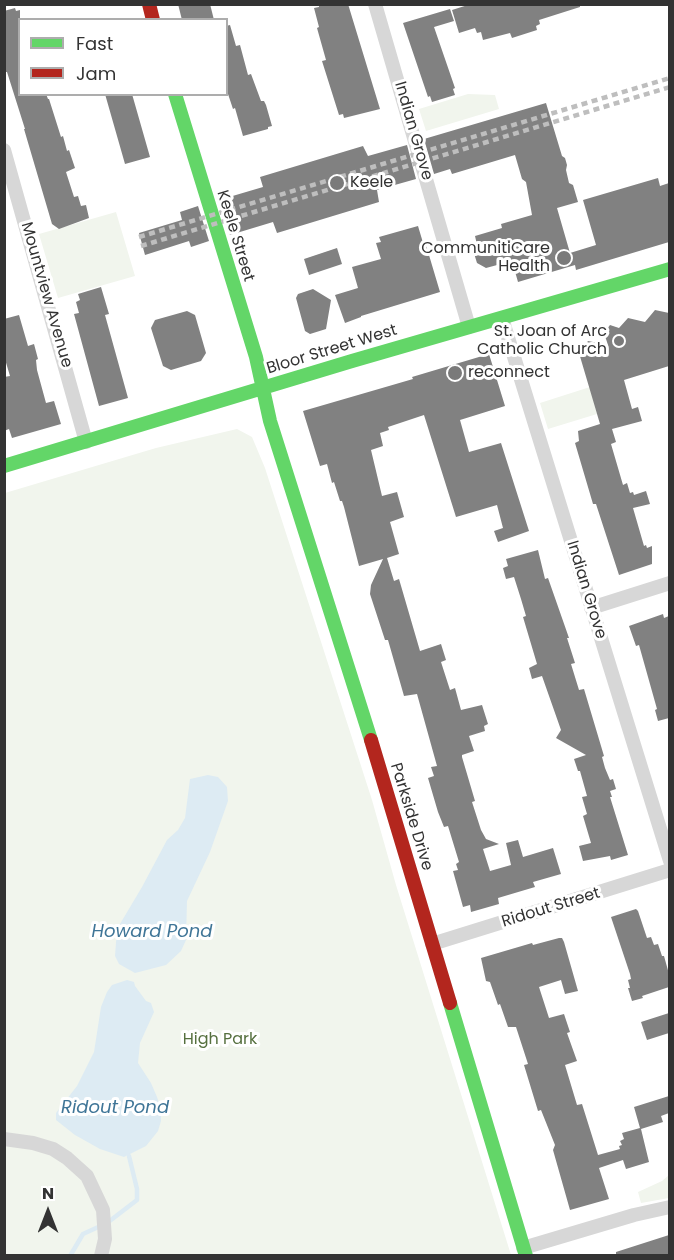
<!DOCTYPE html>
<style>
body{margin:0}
#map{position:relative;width:674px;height:1260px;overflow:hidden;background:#fff;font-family:Poppins,sans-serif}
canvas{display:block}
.frame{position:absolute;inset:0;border:6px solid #333;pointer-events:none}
.legend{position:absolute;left:18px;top:18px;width:210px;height:78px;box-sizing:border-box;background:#fff;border:2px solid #adadad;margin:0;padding:8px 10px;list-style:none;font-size:18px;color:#333}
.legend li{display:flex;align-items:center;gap:12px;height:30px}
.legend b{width:30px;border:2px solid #adadad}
.north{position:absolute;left:18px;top:1182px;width:60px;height:60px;-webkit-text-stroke:4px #fff;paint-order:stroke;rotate:0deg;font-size:16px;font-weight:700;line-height:24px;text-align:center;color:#333}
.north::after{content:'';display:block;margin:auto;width:21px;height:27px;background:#333;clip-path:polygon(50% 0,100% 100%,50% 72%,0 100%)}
</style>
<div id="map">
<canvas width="674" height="1260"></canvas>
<div class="frame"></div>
<ul class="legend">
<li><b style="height:8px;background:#63d668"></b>Fast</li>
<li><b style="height:8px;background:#b3261e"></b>Jam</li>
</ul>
<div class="north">N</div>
</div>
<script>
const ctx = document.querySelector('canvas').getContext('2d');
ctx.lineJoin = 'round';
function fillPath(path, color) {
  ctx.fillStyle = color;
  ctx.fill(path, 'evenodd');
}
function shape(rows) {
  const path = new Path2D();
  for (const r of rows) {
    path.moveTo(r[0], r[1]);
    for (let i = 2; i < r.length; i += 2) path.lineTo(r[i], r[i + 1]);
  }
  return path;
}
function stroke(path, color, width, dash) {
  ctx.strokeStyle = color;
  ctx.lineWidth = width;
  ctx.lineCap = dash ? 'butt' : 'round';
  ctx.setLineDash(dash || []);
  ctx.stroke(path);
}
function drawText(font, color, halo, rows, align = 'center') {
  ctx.font = font + ' Poppins,sans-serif';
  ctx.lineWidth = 6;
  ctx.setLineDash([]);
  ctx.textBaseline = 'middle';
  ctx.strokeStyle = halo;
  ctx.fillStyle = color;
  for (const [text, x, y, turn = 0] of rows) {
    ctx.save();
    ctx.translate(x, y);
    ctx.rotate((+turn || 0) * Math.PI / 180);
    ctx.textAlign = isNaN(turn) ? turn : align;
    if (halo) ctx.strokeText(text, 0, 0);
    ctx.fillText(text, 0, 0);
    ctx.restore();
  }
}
const green = shape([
 [468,94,495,95,499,109,426,131,419,109],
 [116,212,135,276,58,298,39,234],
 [590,387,597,414,548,429,540,403],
 [237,429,252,437,265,468,372,800,396,885,511,1255,5,1255,5,493,156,448],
 [669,1175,669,1198,641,1203,638,1192,662,1181]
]);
const water = shape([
 [208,775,218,777,227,787,228,801,210,852,187,901,186,940,181,951,166,965,135,973,119,964,115,956,117,929,142,887,167,840,178,830,185,818,190,779],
 [127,980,134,982,135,986,146,1001,151,1003,154,1012,140,1043,138,1063,151,1083,157,1097,161,1109,161,1121,158,1131,146,1146,124,1157,100,1149,75,1135,56,1120,56,1113,77,1086,94,1052,101,1007,107,992,112,985]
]);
const stream = shape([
 [70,1256,83,1234,107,1223,137,1200,137,1189,129,1156]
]);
const building = shape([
 [178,4,210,4,214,20,182,20],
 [319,4,348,4,380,109,344,118,343,114,339,115,322,61,326,60,317,28,319,27,314,8,319,7],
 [471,4,580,4,580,7,539,20,540,24,536,26,537,30,512,38,510,33,483,40,481,32,477,33,475,28,459,33,452,10],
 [15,8,16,11,20,10,20,94,46,94,48,99,49,99,61,137,63,136,67,151,69,150,75,168,66,172,74,197,78,196,81,206,86,205,89,218,59,229,52,224,24,129,25,129,7,72,4,72,4,11],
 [450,9,454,21,434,27,455,88,453,89,455,95,432,102,430,96,428,97,403,23],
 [230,25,236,46,240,45,248,75,251,74,261,101,264,101,266,105,272,126,268,127,268,129,243,136,235,108,233,109,226,88,226,26],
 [105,94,132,94,150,157,125,164],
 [546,103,562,156,565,158,567,165,566,170,569,183,573,185,578,202,557,208,570,253,596,245,583,200,658,178,660,186,669,183,669,242,576,270,575,265,518,282,512,261,486,268,477,263,473,250,478,249,475,236,502,228,501,224,532,215,526,182,522,179,515,155,452,174,450,169,434,174,424,139],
 [407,145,416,179,377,190,379,202,277,233,273,222,230,235,219,200,263,187,260,177,363,146,368,156],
 [198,206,209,241,191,247,189,241,145,255,139,233,182,220,180,212],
 [418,226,424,246,426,245,440,292,361,316,361,317,345,323,335,295,358,288,352,267,381,259,376,243,381,242,379,237],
 [337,248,342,264,309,275,304,259],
 [101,287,109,314,105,315,128,398,99,406,74,314,79,313,76,302,80,300,78,294],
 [313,289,331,300,326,329,310,334,305,331,296,298,298,294],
 [655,310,669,313,669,366,624,380,632,409,638,407,642,421,612,429,616,442,611,444,623,485,627,483,630,493,633,492,634,495,646,491,650,504,633,508,644,546,646,545,647,548,652,546,652,564,619,575,596,504,593,504,575,443,579,441,578,431,600,424,579,353,588,341,608,345,604,333,610,325,619,328,628,318,645,322],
 [187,311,195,315,206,353,201,361,171,370,163,366,151,328,155,320],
 [19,315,28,346,34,344,38,359,36,360,37,370,46,403,54,401,61,424,12,438,9,429,4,431,4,377,10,376,4,356,4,319],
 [489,354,505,406,460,420,469,452,501,443,529,531,498,542,494,531,503,528,497,505,456,517,424,415,388,427,389,430,380,433,383,446,371,450,382,496,397,492,404,517,390,522,399,554,387,558,394,581,399,579,420,651,441,644,446,660,441,662,450,690,455,688,461,710,482,705,488,724,484,726,485,731,469,736,474,751,462,755,462,757,475,801,472,802,481,830,486,839,499,844,483,849,490,871,511,865,506,843,518,840,523,857,553,848,561,874,533,882,535,887,498,898,499,904,471,912,470,905,463,907,453,871,458,870,456,864,459,862,448,826,444,827,438,812,428,778,434,776,431,767,437,766,417,694,404,696,388,640,385,640,370,594,371,585,383,559,359,566,344,507,342,501,340,501,334,482,332,483,327,464,320,466,303,411,389,386,413,379,412,377],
 [538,550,545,579,548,578,569,638,567,638,575,663,571,664,579,690,584,689,604,756,602,757,605,768,610,780,613,779,616,789,610,791,612,797,610,797,628,855,611,860,610,856,583,861,579,846,591,843,583,816,587,814,582,797,587,796,580,771,578,771,574,759,586,755,556,738,561,730,542,676,532,679,529,668,537,664,523,617,526,616,521,599,514,577,506,579,503,568,508,566,506,559],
 [663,614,664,618,669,616,669,718,658,721,655,710,657,709,639,645,636,646,629,626],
 [636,909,638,911,647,938,651,937,654,945,658,944,662,956,664,956,669,974,669,987,642,996,643,998,632,1001,628,988,630,988,628,980,631,979,630,974,611,917],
 [559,938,562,938,564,942,578,991,565,994,561,980,539,987,549,1018,564,1014,570,1032,567,1033,577,1061,565,1065,577,1105,582,1104,598,1155,620,1149,619,1146,622,1145,620,1141,624,1139,622,1133,640,1128,634,1107,669,1096,669,1113,661,1116,663,1122,641,1129,649,1162,626,1169,623,1160,599,1168,609,1199,570,1210,553,1150,555,1145,541,1110,538,1111,524,1065,528,1064,516,1027,508,1027,500,1004,498,1005,490,982,486,981,481,958,532,943,533,945],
 [669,1013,669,1033,647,1040,641,1022],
 [669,1235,669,1256,616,1256,616,1252]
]);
const street = shape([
 [375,4,469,327],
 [4,150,86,442],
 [502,318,670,861],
 [591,608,670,583],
 [432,944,670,870],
 [4,1139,33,1143,53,1149,67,1158,87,1176,103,1210,105,1239,101,1256],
 [523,1248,634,1215,670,1207]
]);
const fast = shape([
 [175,94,256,357,270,421,371,740],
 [4,466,352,361,670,269],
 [450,1003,526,1256]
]);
const jam = shape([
 [149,4,153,20],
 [371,740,450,1003]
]);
const rail = shape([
 [139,237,670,78],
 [141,246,670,87]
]);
const markers = [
 [337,183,8,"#7a7a7a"],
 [564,258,8,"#7a7a7a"],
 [619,341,6,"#7a7a7a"],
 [455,373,8,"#7a7a7a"]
];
const streetNames = [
 ["Indian Grove",413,131,74],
 ["Keele Street",235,236,73],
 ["Mountview Avenue",46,295,74],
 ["Bloor Street West",332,350,-17],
 ["Indian Grove",586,590,73],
 ["Parkside Drive",411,817,73],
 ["Ridout Street",551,908,-17]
];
const poiNames = [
 ["Keele",350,183],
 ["CommunitiCare",550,249,"right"],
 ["Health",550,267,"right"],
 ["St. Joan of Arc",607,332,"right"],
 ["Catholic Church",607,350,"right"],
 ["reconnect",468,373]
];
const parkNames = [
 ["High Park",220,1040]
];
const waterNames = [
 ["Howard Pond",152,932],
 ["Ridout Pond",115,1108]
];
fillPath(green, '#f1f5ed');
fillPath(water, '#ddebf3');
stroke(stream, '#ddebf3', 4.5);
fillPath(building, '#818181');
stroke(street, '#d7d7d7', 14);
stroke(fast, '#63d668', 14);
stroke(jam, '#b3261e', 14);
stroke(rail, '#bebebe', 4.5, [6, 4.5]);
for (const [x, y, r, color] of markers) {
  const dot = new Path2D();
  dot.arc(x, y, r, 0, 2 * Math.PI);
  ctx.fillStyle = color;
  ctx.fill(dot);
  stroke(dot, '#fff', 2);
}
drawText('16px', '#333', '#fff', streetNames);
drawText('16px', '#333', '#fff', poiNames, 'left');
drawText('16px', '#56703f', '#fff', parkNames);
drawText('italic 18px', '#3f7597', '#fff', waterNames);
</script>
